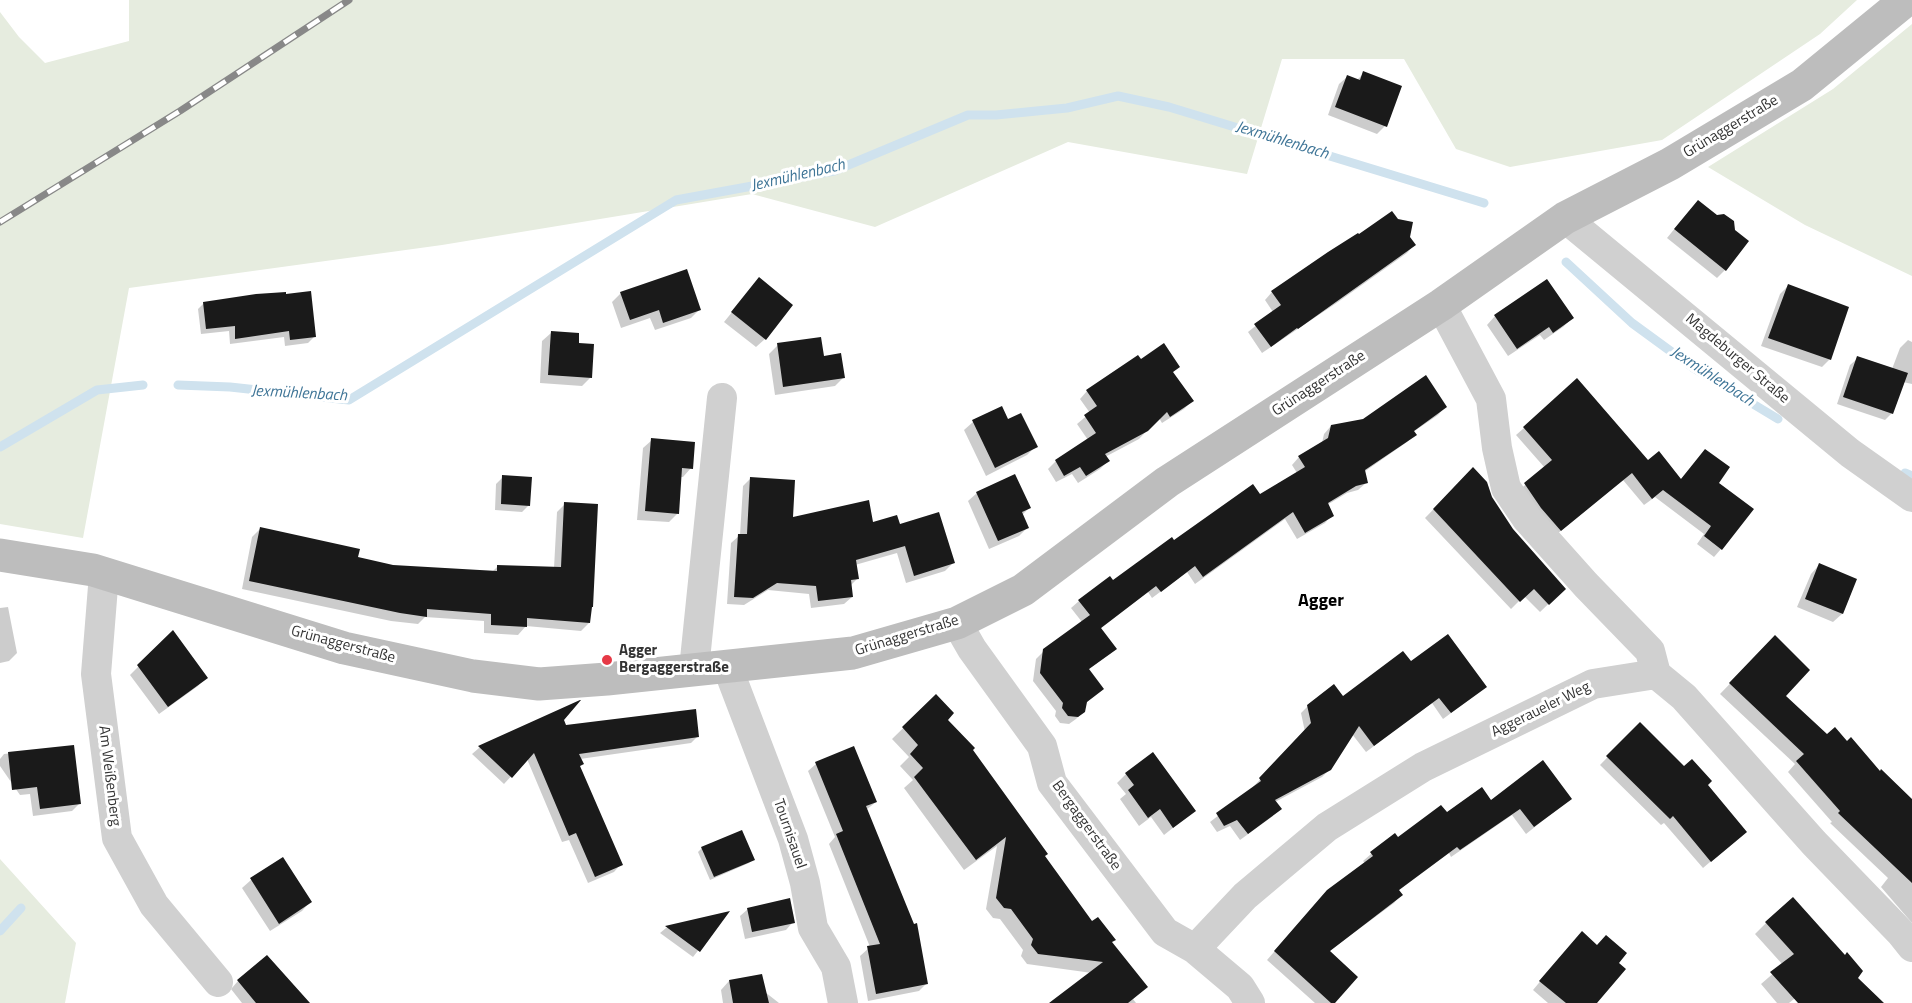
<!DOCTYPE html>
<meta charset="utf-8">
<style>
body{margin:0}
canvas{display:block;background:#fff}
</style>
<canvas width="1912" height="1003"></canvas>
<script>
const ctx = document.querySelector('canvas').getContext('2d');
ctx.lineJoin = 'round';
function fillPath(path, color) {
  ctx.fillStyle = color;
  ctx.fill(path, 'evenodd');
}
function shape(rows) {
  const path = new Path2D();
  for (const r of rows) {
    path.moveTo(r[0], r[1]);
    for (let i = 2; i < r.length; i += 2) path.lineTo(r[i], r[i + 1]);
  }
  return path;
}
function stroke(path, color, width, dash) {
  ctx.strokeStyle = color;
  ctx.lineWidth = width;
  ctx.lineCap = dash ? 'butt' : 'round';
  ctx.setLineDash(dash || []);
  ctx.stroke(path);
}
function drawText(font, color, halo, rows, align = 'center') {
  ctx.font = font + ' "Titillium Web",sans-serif';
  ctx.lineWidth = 6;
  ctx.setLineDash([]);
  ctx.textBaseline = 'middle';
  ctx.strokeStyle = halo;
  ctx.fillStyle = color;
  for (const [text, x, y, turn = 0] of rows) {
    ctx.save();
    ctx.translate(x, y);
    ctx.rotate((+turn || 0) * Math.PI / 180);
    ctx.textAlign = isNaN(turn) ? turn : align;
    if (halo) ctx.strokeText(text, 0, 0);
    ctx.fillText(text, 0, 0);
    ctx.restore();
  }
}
const green = shape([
 [129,0,1857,0,1820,34,1662,140,1510,167,1456,149,1404,59,1282,59,1247,174,1068,142,875,227,752,194,442,245,129,288,83,538,0,524,0,12,19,37,45,63,129,41],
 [1912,24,1912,276,1805,225,1708,167,1833,89],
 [0,859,76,943,65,1003,0,1003]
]);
const shadow = shape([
 [1364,73,1385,126,1377,134,1328,115,1339,84,1347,77,1357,80],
 [1689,211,1717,217,1725,270,1717,278,1667,238],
 [1409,238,1414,245,1407,253,1338,302,1262,353,1248,332,1273,312,1265,300,1272,292],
 [759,279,765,339,756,347,724,322],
 [1788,286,1830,359,1822,367,1761,346,1780,294],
 [621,293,699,310,691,318,655,330,650,318,621,328,612,302],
 [204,303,314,337,308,343,285,346,284,337,230,344,229,331,201,334,198,309],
 [1495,316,1572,318,1563,327,1544,340,1540,335,1508,356,1487,325],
 [551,333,577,344,591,377,582,386,540,383,542,341],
 [1908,340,1912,342,1912,384,1903,382,1892,413,1885,420,1837,404,1850,365,1858,358,1892,369,1900,348],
 [778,345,822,358,843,378,835,386,775,395,769,354],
 [1141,361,1172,373,1192,401,1184,409,1162,423,1159,418,1139,439,1105,457,1108,461,1100,469,1078,483,1072,474,1056,482,1048,469,1056,461,1088,440,1077,424,1090,413,1080,399,1087,391],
 [1445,407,1438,415,1413,432,1415,434,1407,442,1364,472,1366,483,1358,490,1347,493,1327,505,1332,515,1325,523,1297,539,1285,519,1195,584,1187,572,1152,598,1148,592,1100,629,1115,649,1088,670,1102,689,1085,703,1084,711,1076,719,1069,724,1060,723,1055,716,1056,711,1033,681,1036,659,1044,651,1082,622,1071,608,1079,601,1109,578,1113,582,1174,542,1260,496,1297,473,1292,465,1299,457,1322,443,1324,434,1331,426],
 [1001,408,1007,421,1036,446,1027,455,986,476,964,430,973,422],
 [1524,428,1648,462,1680,480,1705,451,1717,483,1721,549,1714,557,1697,544,1704,534,1655,497,1644,505,1623,480,1552,538,1517,492,1545,468,1516,435],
 [652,440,691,468,683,477,680,477,678,513,669,522,637,520,643,448],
 [1473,469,1512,530,1564,589,1540,612,1524,596,1511,609,1425,518],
 [503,477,529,505,522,512,495,510,496,484],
 [751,478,791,519,899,526,953,563,945,571,906,583,897,553,855,565,857,579,850,586,852,597,844,604,811,608,809,594,768,590,744,605,727,604,731,543,740,535,743,486],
 [977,493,1029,508,1022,515,1028,527,1019,536,989,549,968,501],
 [565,504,589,623,581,631,526,626,518,635,484,633,484,621,425,617,418,624,391,621,242,589,252,537,260,529,356,558,393,566,492,572,498,566,554,568,557,512],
 [1819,565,1855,580,1842,614,1833,622,1797,607,1811,574],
 [8,607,17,653,9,661,0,663,0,608],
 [173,632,206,677,198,686,159,714,130,675],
 [1775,637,1784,696,1827,736,1880,773,1912,801,1912,923,1881,887,1888,878,1830,823,1832,822,1788,772,1795,764,1720,694],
 [1411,663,1478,693,1443,719,1432,703,1366,752,1352,734,1330,769,1322,777,1275,802,1273,816,1240,840,1230,826,1217,832,1210,822,1254,788,1253,787,1305,732,1301,713,1308,706,1343,698],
 [936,696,946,720,971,750,1043,857,1092,923,1110,943,1146,986,1133,999,1136,1003,1056,1003,1092,973,1027,964,1021,956,1023,950,1000,919,993,918,986,909,997,846,964,870,904,788,913,780,900,766,909,757,892,739],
 [576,703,562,719,565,727,698,736,691,743,580,759,582,764,579,767,621,864,614,872,588,883,569,840,562,842,527,759,504,784,472,754,479,748],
 [1640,724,1684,768,1706,785,1737,839,1703,868,1664,823,1661,825,1600,765],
 [72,746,79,804,72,811,33,816,30,794,20,795,0,766,0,759,4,754],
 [816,764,876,802,866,810,927,983,919,991,868,1001,860,956,870,947,829,844,835,837,808,771],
 [1126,774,1194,811,1164,835,1151,817,1139,826,1120,799,1126,794,1117,783],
 [1570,799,1526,834,1512,815,1451,857,1449,853,1398,891,1401,895,1394,903,1328,952,1333,1003,1315,1003,1267,960,1319,900,1365,863,1363,861,1371,854,1394,836,1397,839,1447,814,1491,802],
 [702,848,753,859,749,863,710,880,698,852],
 [283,859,310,902,302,911,270,931,242,888,251,880],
 [748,909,793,922,786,930,745,939,740,916],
 [727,914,693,957,660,933,666,928],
 [1766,923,1856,978,1882,1003,1808,1003,1799,995,1789,1003,1777,1003,1761,984,1783,965,1755,934],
 [1574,941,1617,963,1595,1003,1548,1003,1533,990],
 [238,981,308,1003,242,1003,231,989],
 [729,981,765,992,779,1003,723,1003,721,990]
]);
const stream = shape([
 [1566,262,1632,323,1695,369,1778,419],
 [178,385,230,387,349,400,676,200,834,171,968,115,996,115,1067,108,1118,96,1169,107,1484,203],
 [0,447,97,390,143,385],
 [1905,473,1912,476],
 [0,931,21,908]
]);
const building = shape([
 [1363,71,1402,86,1387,127,1335,107,1347,75,1360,80],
 [1698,200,1717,215,1724,214,1734,221,1735,230,1749,241,1726,271,1674,229],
 [1392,211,1398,219,1413,222,1410,237,1416,245,1298,329,1297,328,1271,347,1254,324,1281,305,1271,291,1328,252,1358,233,1359,234],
 [687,269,701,310,663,323,659,310,630,320,620,292],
 [759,277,793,305,766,340,731,312],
 [1547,279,1574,318,1553,333,1549,327,1517,349,1494,315],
 [1788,284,1849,307,1831,360,1768,338],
 [311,291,316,337,290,340,289,331,235,339,235,326,206,329,203,302,256,294,286,292,286,294],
 [551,331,579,333,579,343,594,344,592,378,548,375],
 [821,337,824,356,841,353,845,378,783,387,777,343],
 [1164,343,1180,367,1173,372,1194,401,1170,417,1167,412,1148,431,1105,454,1110,461,1086,476,1080,467,1064,476,1055,460,1096,433,1084,415,1097,406,1086,390,1138,355,1141,359],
 [1857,356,1908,373,1893,414,1843,397],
 [1426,375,1447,407,1414,431,1417,435,1365,470,1368,483,1356,486,1328,503,1334,516,1305,533,1293,512,1203,577,1195,566,1161,592,1156,586,1101,628,1117,649,1089,669,1104,689,1087,702,1085,712,1078,717,1068,716,1062,708,1063,703,1040,673,1043,649,1090,615,1078,600,1110,576,1113,580,1172,537,1174,540,1253,484,1260,494,1305,467,1298,456,1328,438,1331,425,1363,419],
 [1577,378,1648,460,1659,451,1681,479,1705,449,1730,467,1719,483,1754,509,1722,550,1704,536,1711,526,1663,490,1652,499,1632,473,1561,531,1541,508,1524,483,1552,460,1523,427],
 [1002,406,1008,419,1021,413,1038,447,995,468,972,420],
 [651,438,695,442,693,469,682,468,679,514,645,511],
 [1473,467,1487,482,1492,497,1513,529,1566,589,1549,605,1534,589,1520,602,1433,509],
 [1015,474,1031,508,1022,512,1029,528,998,541,976,492],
 [502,475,532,477,530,506,501,504],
 [750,477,795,480,793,517,869,500,873,522,897,515,900,524,939,512,955,563,914,576,905,546,856,560,859,579,851,580,853,597,818,601,816,586,777,583,753,598,734,597,738,534,747,534],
 [564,502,598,504,593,607,592,607,590,623,527,618,527,627,491,625,491,614,427,609,427,617,400,613,249,581,260,527,360,549,358,557,393,565,497,571,497,565,561,567],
 [1819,563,1857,579,1843,614,1805,599],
 [173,630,208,678,168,707,137,665],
 [1448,634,1487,687,1451,713,1439,698,1374,746,1359,726,1331,770,1275,800,1282,809,1248,834,1237,820,1224,826,1216,813,1261,781,1259,778,1311,723,1307,705,1334,684,1343,696,1403,651,1411,661],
 [1775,635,1810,670,1786,696,1827,734,1835,727,1847,741,1851,737,1880,771,1881,769,1912,799,1912,883,1838,813,1840,811,1796,761,1804,754,1729,683],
 [936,694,954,713,948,720,975,748,973,750,1048,854,1045,856,1092,921,1098,917,1116,940,1112,942,1148,987,1128,1003,1049,1003,1103,962,1038,954,1031,945,1033,939,1011,909,1004,908,996,898,1006,837,976,860,914,777,923,768,910,754,918,745,902,727],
 [580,700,581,700,564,720,566,725,696,709,699,737,579,754,584,764,580,766,623,865,595,877,576,833,569,836,534,753,512,778,478,746],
 [1640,722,1684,766,1692,759,1712,781,1708,785,1747,832,1711,862,1673,816,1670,819,1606,756],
 [74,745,81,804,40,809,37,787,12,790,8,752],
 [854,746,877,802,866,806,914,924,917,923,928,984,876,994,867,946,880,944,836,834,843,831,815,762],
 [1153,752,1196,811,1173,828,1160,809,1148,818,1128,790,1134,785,1125,773],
 [1543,760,1572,799,1534,827,1520,809,1460,850,1457,847,1399,890,1403,895,1330,951,1358,977,1335,1003,1331,1003,1274,951,1327,890,1373,856,1370,852,1395,833,1398,837,1441,805,1447,812,1482,787,1491,800],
 [742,830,755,860,714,877,701,847],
 [283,857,312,902,279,924,250,878],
 [1793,897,1845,955,1847,952,1863,971,1858,978,1884,1003,1798,1003,1770,972,1794,954,1765,922],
 [790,898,795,923,752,932,747,908],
 [730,911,700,952,665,926],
 [1582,931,1597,945,1606,935,1627,953,1619,963,1626,969,1597,1003,1566,1003,1539,981],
 [267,955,310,1003,256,1003,237,980],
 [762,974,769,1003,733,1003,729,980]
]);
const street = shape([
 [1565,218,1850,453,1912,497],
 [1441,305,1491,399,1497,448,1506,488,1527,519,1586,585,1650,651,1656,674],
 [104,574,96,674,117,838,154,905,218,982],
 [957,623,972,649,1042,746,1052,783,1165,932,1195,949,1240,987,1250,1003],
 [727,666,793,839,805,883,813,928,836,967,843,1003],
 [694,669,722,398],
 [1195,949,1245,896,1327,827,1423,767,1593,684,1656,674,1684,697,1814,843,1900,932,1912,947]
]);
const secondary = shape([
 [0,555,93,570,344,648,473,676,539,684,607,679,853,653,957,623,1023,590,1167,482,1441,305,1565,218,1670,164,1802,85,1906,0]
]);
const rail = shape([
 [0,222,180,111,349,0]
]);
const markers = [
 [607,660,6,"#e63946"]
];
const streetNames = [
 ["Grünaggerstraße",1731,127,-31],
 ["Magdeburger Straße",1737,359,40],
 ["Grünaggerstraße",1319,384,-33],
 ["Grünaggerstraße",907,636,-17],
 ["Grünaggerstraße",343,645,15],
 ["Aggeraueler Weg",1541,710,-26],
 ["Am Weißenberg",109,776,83],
 ["Bergaggerstraße",1086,826,54],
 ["Tournisauel",789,834,71]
];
const poiNames = [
 ["Agger",619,651],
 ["Bergaggerstraße",619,668]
];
const waterNames = [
 ["Jexmühlenbach",1282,141,17],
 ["Jexmühlenbach",798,176,-13],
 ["Jexmühlenbach",1712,377,33],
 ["Jexmühlenbach",299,394,3]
];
const quarterNames = [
 ["Agger",1321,602]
];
fillPath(green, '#e6ecdf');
fillPath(shadow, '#0003');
stroke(stream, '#cfe2ee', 9);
fillPath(building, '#1a1a1a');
stroke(street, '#d0d0d0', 30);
stroke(secondary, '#bdbdbd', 33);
stroke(rail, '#888', 7);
stroke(rail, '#fff', 4.5, [14]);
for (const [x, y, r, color] of markers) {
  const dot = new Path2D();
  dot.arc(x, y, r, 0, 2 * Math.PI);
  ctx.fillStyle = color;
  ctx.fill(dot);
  stroke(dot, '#fff', 2);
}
drawText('15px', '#333', '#fff', streetNames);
drawText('bold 15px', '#333', '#fff', poiNames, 'left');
drawText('italic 16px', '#3f7597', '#fff', waterNames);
drawText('bold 18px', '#000', '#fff', quarterNames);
</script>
